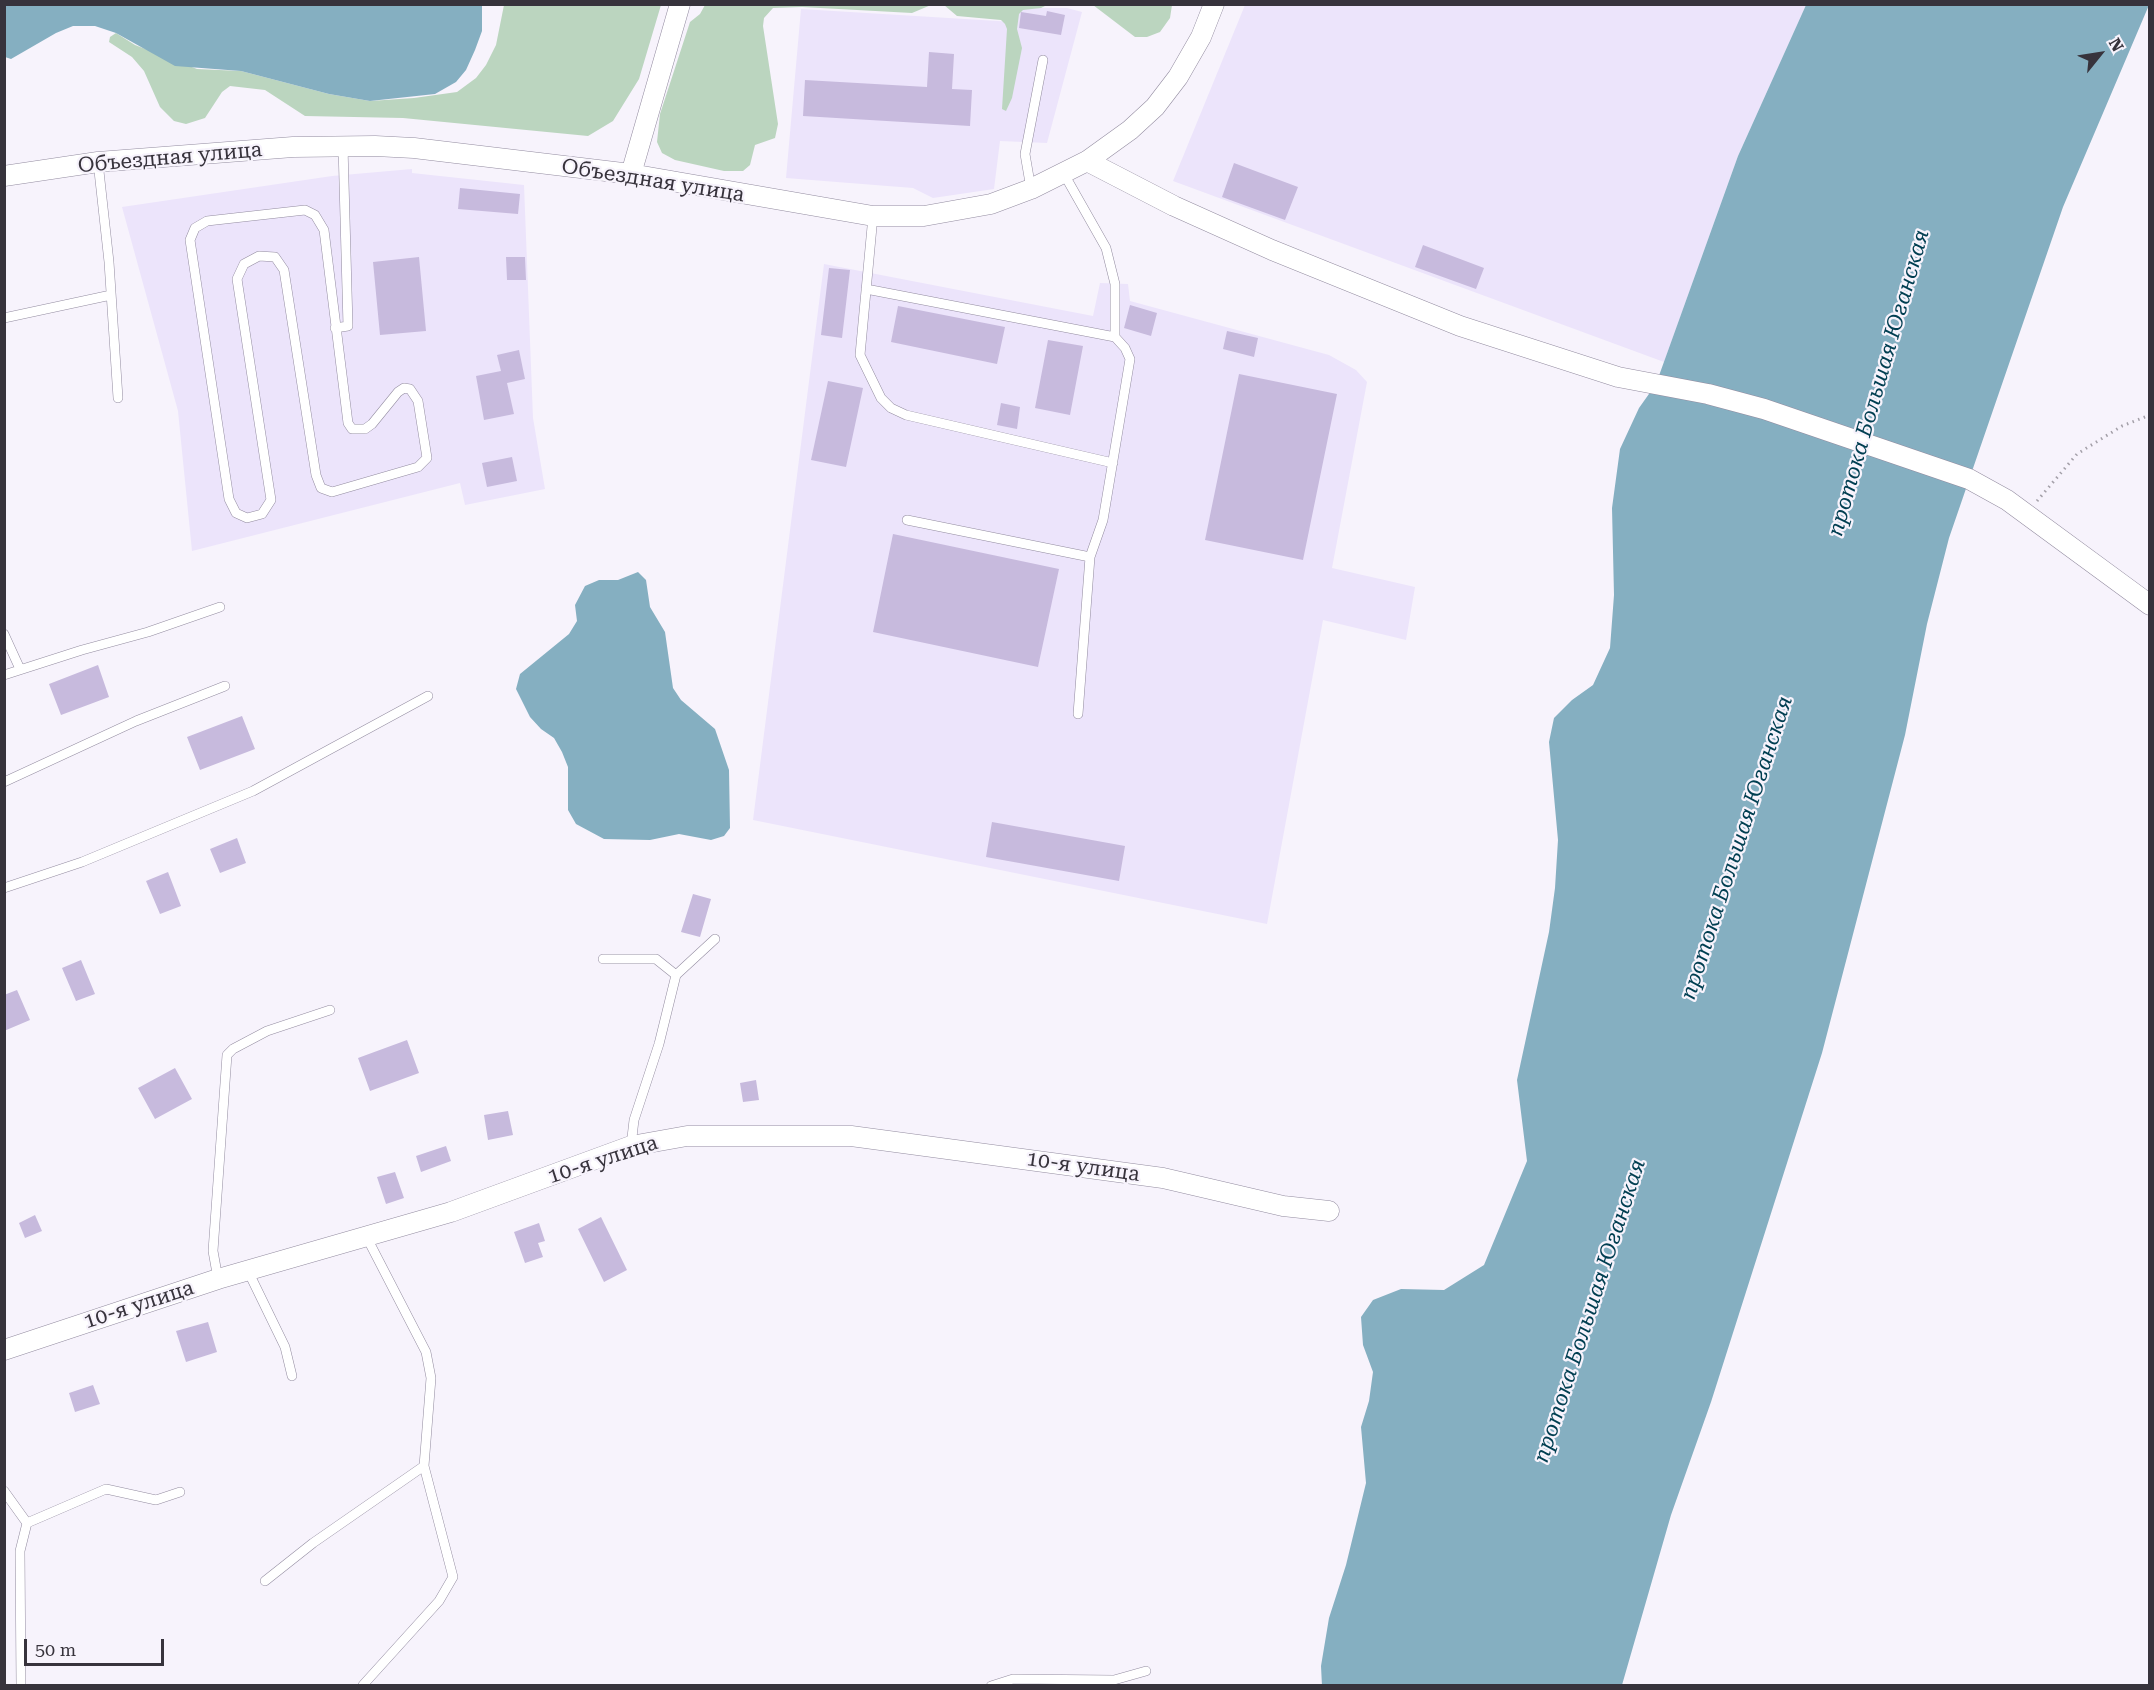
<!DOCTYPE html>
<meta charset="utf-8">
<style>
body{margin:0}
#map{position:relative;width:2154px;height:1690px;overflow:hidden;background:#f7f3fc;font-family:"Roboto Serif",serif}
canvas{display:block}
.frame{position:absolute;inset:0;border:6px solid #37333c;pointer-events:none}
.north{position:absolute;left:2070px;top:24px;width:60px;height:60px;-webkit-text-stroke:4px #f7f3fc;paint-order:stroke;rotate:60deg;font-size:16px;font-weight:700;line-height:24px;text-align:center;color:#37333c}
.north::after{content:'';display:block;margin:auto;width:21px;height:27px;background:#37333c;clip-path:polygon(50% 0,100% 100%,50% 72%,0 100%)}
.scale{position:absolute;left:24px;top:1639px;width:140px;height:27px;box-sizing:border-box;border:3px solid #37333c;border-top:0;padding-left:8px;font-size:18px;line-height:21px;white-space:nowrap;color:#37333c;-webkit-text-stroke:4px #f7f3fc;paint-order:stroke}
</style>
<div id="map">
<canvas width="2154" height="1690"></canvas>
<div class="frame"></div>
<div class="north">N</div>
<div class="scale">50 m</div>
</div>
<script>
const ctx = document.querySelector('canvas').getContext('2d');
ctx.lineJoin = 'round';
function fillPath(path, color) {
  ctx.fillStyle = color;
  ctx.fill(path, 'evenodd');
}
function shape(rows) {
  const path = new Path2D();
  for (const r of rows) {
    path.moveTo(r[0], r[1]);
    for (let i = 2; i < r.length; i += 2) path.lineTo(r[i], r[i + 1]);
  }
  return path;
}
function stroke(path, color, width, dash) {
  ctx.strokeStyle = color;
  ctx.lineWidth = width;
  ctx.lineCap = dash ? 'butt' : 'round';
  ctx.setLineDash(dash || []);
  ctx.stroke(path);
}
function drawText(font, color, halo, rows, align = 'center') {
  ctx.font = font + ' "Roboto Serif",serif';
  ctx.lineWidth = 4.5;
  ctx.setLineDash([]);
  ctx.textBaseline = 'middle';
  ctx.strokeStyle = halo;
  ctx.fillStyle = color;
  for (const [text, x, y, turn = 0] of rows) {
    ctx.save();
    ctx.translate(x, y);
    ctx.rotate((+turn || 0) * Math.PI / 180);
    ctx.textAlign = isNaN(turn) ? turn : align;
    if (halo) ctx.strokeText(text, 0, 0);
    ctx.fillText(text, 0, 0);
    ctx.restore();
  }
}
const built = shape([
 [1245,5,1806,5,1738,156,1664,362,1173,181],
 [1016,8,1067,8,1082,12,1047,143,1000,141,994,189,933,198,913,188,786,178,801,9,1014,22],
 [412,169,412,173,524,185,533,418,545,489,465,505,460,483,192,551,178,411,122,207,332,176],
 [824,264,1093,316,1100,283,1128,284,1130,301,1329,355,1356,370,1367,382,1332,568,1415,587,1406,640,1323,620,1267,924,753,820]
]);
const green = shape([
 [504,5,661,5,639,79,613,121,588,136,403,118,305,116,265,90,230,86,222,92,205,118,186,124,174,121,160,107,144,71,132,57,109,42,110,37,116,33,135,45,197,69,241,71,329,94,370,101,414,98,457,92,476,78,486,65,496,45],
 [705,5,705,4,931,5,912,13,802,7,773,8,764,18,763,26,778,124,775,138,755,145,750,165,743,171,724,171,675,160,662,153,657,142,660,114,690,22,700,14],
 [944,5,1047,5,1041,8,1023,10,1019,14,1017,29,1022,48,1012,98,1006,111,1002,109,1007,29,1005,24,1001,20,957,16],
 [1093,5,1172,5,1170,18,1160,32,1147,37,1135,37]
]);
const water = shape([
 [5,4,482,4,482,31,475,50,466,70,456,82,435,94,370,101,329,94,241,71,175,66,116,33,95,26,73,26,56,33,11,59,5,57],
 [1806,5,2149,5,2063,207,1949,538,1927,624,1905,735,1822,1053,1711,1402,1671,1515,1622,1685,1322,1686,1321,1666,1329,1618,1346,1565,1366,1483,1361,1427,1369,1401,1373,1372,1363,1345,1361,1317,1373,1300,1401,1289,1444,1290,1484,1265,1527,1161,1517,1080,1549,932,1555,888,1558,840,1549,742,1554,718,1572,700,1593,685,1610,648,1614,595,1612,508,1620,449,1639,408,1656,384,1738,156],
 [638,572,646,580,650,607,665,632,673,688,681,700,715,729,729,770,730,828,724,836,711,840,679,834,650,840,604,839,576,824,568,810,568,767,562,752,554,738,541,729,530,717,516,689,520,674,569,634,577,621,575,605,585,586,599,580,618,580]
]);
const building = shape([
 [1047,11,1065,15,1061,35,1019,28,1021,12,1046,16],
 [929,52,954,54,952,89,972,90,970,126,803,116,805,80,927,87],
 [1234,163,1298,187,1285,220,1222,197],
 [460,188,520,194,518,214,458,209],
 [1423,245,1484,268,1476,289,1415,267],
 [419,257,426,331,380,335,373,262],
 [506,257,525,257,526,280,507,280],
 [829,268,850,270,842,338,821,335],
 [1130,305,1157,313,1151,336,1124,328],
 [898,306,1005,327,997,364,891,342],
 [1227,331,1258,338,1254,357,1223,349],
 [1048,340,1083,346,1070,415,1035,408],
 [519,350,525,379,507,383,514,414,484,420,476,376,501,371,497,355],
 [1239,374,1337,394,1303,560,1205,540],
 [828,381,863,388,846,467,811,460],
 [1001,403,1020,407,1017,429,997,425],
 [512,457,517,481,487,487,482,463],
 [893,534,1059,569,1038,667,873,632],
 [98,665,109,697,61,715,49,684],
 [242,716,255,749,200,770,187,737],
 [992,822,1125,846,1119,881,986,857],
 [237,838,246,863,220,873,210,849],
 [168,872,181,906,160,914,146,881],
 [693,894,711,899,700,937,681,932],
 [81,960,95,994,76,1001,62,968],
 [17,990,30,1020,4,1031,4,995],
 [407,1040,419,1073,370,1091,358,1058],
 [175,1068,192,1099,155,1119,138,1088],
 [756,1080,759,1100,743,1102,740,1083],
 [508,1111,513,1135,488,1140,484,1115],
 [446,1146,451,1161,421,1172,416,1156],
 [395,1172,404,1198,386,1204,377,1177],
 [35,1215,42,1231,25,1238,19,1223],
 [601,1217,627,1270,604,1282,578,1229],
 [539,1223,545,1241,538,1243,543,1257,525,1263,514,1232],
 [208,1322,217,1352,186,1362,176,1331],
 [93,1385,100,1404,75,1412,69,1393]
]);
const path = shape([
 [2037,501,2077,454,2122,426,2150,415]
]);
const lane = shape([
 [98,162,109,262,118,398],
 [1064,174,1106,248,1115,284,1115,337,1125,348,1130,359,1103,520,1090,557,1078,714],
 [1031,189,1025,154,1043,60],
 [305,210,315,215,324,230,348,423,352,429,365,429,372,424,398,392,404,388,410,389,418,401,427,458,418,467,332,492,321,488,316,475,284,270,275,257,259,256,244,264,237,279,271,500,262,514,247,518,236,513,229,499,190,240,195,228,207,221,305,210],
 [873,216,860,355,881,398,891,408,906,415,1113,463],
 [866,289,1115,337],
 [4,318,111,295],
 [335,328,348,326,343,146],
 [907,520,1090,557],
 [4,634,20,669],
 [4,675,82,650,148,632,220,607],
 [4,782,136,721,225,686],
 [4,888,82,862,253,791,428,696],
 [603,959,656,959,676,975,659,1044,634,1120,631,1146],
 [676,975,715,939],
 [248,1271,285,1347,292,1376],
 [218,1279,213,1251,227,1055,233,1049,267,1031,330,1010],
 [4,1491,27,1523,20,1551,21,1686],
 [27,1523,106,1489,156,1500,180,1492],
 [265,1581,313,1543,424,1466],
 [363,1685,439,1601,453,1577,424,1466,431,1378,426,1352,366,1236],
 [991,1686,1013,1679,1114,1680,1146,1671]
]);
const street = shape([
 [1087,161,1174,206,1272,250,1460,326,1618,377,1708,394,1764,409,1969,479,2007,500,2150,605],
 [631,174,680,4],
 [4,176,98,162,293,147,375,146,414,148,631,174,873,216,924,216,991,204,1031,189,1087,161,1130,130,1155,107,1178,77,1201,37,1214,4],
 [4,1350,218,1279,451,1212,631,1146,687,1136,851,1136,1163,1178,1283,1206,1329,1211]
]);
const streetNames = [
 ["Объездная улица",170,158,-5],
 ["Объездная улица",653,181,9],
 ["10-я улица",603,1160,-18],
 ["10-я улица",1083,1167,8],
 ["10-я улица",139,1305,-18]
];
const waterNames = [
 ["протока Большая Юганская",1879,383,-74],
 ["протока Большая Юганская",1737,848,-72],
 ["протока Большая Юганская",1590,1311,-72]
];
fillPath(built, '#ece4fb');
fillPath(green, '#bbd5bf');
fillPath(water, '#85afc1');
fillPath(building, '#c7badd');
stroke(lane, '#938ca0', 10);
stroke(street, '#938ca0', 21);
stroke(path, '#a4a0a9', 3, [1.5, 4.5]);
stroke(lane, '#fff', 9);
stroke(street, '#fff', 20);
drawText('21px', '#37333c', '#f7f3fc', streetNames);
drawText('italic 22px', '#003e51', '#f7f3fc', waterNames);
</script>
